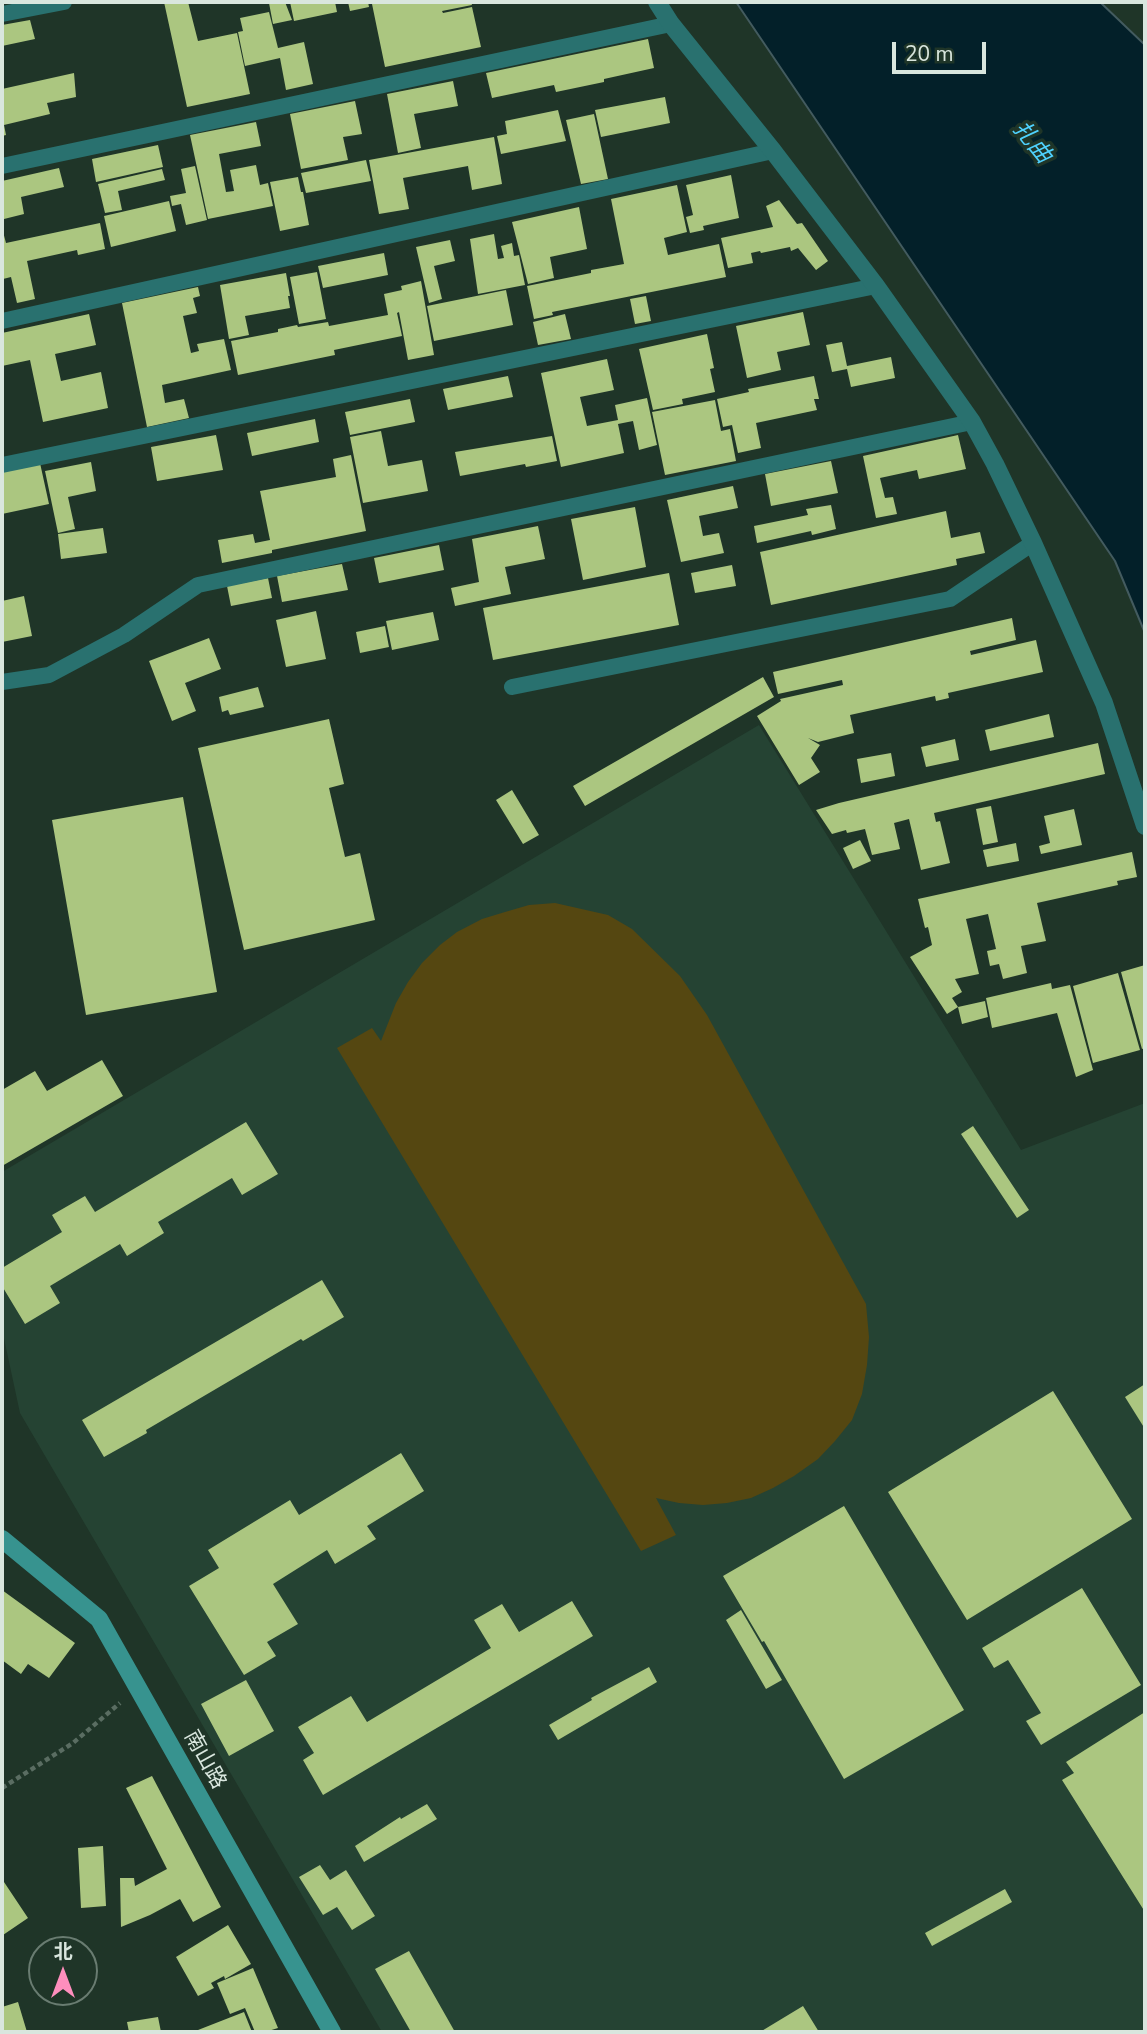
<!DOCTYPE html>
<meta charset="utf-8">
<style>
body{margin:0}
#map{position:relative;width:1147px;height:2034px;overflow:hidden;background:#1f3528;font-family:"Nunito Sans","Noto Sans SC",sans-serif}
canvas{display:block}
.frame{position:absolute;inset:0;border:4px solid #d9e6de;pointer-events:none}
.north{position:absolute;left:28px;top:1936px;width:70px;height:70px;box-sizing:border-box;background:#1f3528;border:2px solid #697c71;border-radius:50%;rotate:0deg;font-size:19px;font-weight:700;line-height:28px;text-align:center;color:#d9e6de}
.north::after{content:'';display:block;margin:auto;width:24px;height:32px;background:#fe8ebd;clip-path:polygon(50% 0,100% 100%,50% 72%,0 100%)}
.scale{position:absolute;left:892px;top:42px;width:94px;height:32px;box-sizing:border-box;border:4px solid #d9e6de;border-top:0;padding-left:9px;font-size:21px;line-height:24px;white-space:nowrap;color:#d9e6de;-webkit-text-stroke:5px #1f3528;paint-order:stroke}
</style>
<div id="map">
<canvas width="1147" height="2034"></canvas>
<div class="frame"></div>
<div class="north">北</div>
<div class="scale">20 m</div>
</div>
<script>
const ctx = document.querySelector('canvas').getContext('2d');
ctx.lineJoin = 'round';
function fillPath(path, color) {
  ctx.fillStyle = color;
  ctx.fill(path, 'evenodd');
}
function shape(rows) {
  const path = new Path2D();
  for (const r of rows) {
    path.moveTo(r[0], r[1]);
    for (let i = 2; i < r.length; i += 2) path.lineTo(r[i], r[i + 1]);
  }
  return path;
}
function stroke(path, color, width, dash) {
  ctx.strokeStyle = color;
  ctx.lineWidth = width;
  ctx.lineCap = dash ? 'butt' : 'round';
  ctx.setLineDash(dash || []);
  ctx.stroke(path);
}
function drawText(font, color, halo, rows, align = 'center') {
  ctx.font = font + ' "Nunito Sans","Noto Sans SC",sans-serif';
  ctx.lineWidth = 7;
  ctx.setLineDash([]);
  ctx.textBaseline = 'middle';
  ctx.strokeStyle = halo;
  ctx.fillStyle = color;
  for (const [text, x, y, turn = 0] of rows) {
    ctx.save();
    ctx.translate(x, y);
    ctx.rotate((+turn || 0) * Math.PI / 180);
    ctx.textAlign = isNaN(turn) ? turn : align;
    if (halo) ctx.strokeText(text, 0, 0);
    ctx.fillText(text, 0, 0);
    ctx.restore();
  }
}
const built = shape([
 [759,725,1021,1150,1145,1103,1145,2032,382,2032,20,1413,2,1329,2,1172]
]);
const green = shape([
 [555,903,608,915,632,929,680,976,707,1015,866,1304,869,1337,867,1365,862,1394,852,1420,835,1441,818,1459,794,1476,773,1488,751,1498,727,1503,703,1505,679,1503,656,1498,676,1535,641,1551,337,1048,372,1028,381,1041,396,1003,408,982,422,963,440,945,457,932,482,919,505,912,529,905]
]);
const water = shape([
 [736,2,1100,2,1145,45,1145,633,1115,561,736,2]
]);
const building = shape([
 [164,2,188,2,198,41,237,33,250,94,187,107],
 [278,2,285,2,292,20,273,24,269,3],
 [290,2,335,2,337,12,294,21],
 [348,2,368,2,369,7,350,11],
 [383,2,471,2,472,5,442,11,443,13,472,7,481,47,385,67,372,4],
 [269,12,278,48,304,42,313,84,286,90,280,58,245,66,238,32,243,31,240,18],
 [30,20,35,39,2,46,2,25],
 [648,39,654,68,604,79,604,82,556,92,554,85,492,98,486,73],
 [74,73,76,97,47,103,50,114,4,125,6,135,2,136,2,89],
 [453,81,458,106,414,114,421,148,398,153,387,94],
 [665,97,670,123,601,137,595,110],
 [355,101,362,134,343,137,348,160,301,169,290,114],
 [558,110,566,141,501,154,497,136,507,134,505,121],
 [594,114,608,179,581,184,566,120],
 [256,122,261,146,219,154,226,192,234,191,230,170,256,165,260,185,268,183,273,206,208,219,190,135],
 [494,137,502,184,472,190,468,166,403,178,409,209,379,214,369,160],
 [158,145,163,167,96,182,92,159],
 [366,160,371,181,306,193,301,173],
 [195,166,207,220,186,225,181,204,172,206,170,196,186,193,181,169],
 [59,168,64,187,21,197,24,214,4,219,2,210,2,181],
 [162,169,165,180,118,191,122,210,105,213,98,184],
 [731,175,739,218,703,226,704,230,690,233,686,217,693,215,686,185],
 [298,177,301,192,303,192,309,225,280,231,270,182],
 [677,185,687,232,664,238,668,255,719,244,726,277,552,312,553,315,534,319,527,286,591,273,591,270,624,264,611,199],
 [779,200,797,224,802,223,828,261,816,270,798,248,791,251,790,247,761,253,760,251,751,253,753,263,728,268,721,238,773,227,766,206],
 [169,201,176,231,111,247,104,216],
 [579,207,587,249,550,257,554,278,528,284,512,222],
 [100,223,105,249,78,255,77,250,27,261,35,299,17,303,11,277,3,279,2,277,2,228,6,243],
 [494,234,498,259,504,258,501,246,512,243,514,256,519,255,525,285,478,294,470,239],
 [450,240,455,261,434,266,442,299,429,303,416,247],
 [384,253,388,275,323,288,318,266],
 [317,272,326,319,299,324,290,277],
 [286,273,290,296,288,296,290,308,245,316,249,335,229,339,220,285],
 [421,281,434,355,408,360,399,312,397,313,402,336,334,350,335,355,238,375,231,341,278,332,278,329,297,325,298,327,328,322,329,326,388,315,384,294,402,290,401,286],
 [198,287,200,296,193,298,197,313,183,316,191,353,199,351,197,344,224,339,231,370,162,385,165,403,184,399,189,418,147,427,122,303],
 [506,290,513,325,434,341,427,306],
 [646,296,651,321,635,324,630,299],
 [803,312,810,345,777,352,781,370,747,378,736,326],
 [89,314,96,345,55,354,61,381,101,372,108,408,43,422,30,360,2,366,2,333],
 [565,314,571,339,538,345,533,322],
 [707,334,714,368,710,369,715,392,682,399,683,404,653,410,639,349],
 [842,342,847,366,891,357,895,378,851,387,847,369,832,372,826,345],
 [607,359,614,390,580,397,587,426,618,420,615,405,647,398,657,445,639,450,633,421,618,424,624,453,561,467,541,373],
 [508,376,513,397,448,410,443,389],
 [814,376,819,399,814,399,817,410,756,423,761,448,738,453,732,425,723,427,717,399,749,392,748,389],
 [410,399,415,422,350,435,345,412],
 [715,400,721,431,730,429,736,461,665,475,652,412],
 [315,419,319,442,252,456,247,433],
 [381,431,388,466,422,460,428,491,363,503,350,437],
 [216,435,223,470,157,481,151,447],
 [958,435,966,469,919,479,917,470,880,478,885,498,893,497,897,514,876,518,863,456],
 [552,436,557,461,526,467,525,464,460,476,455,452],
 [351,455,366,531,272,550,272,553,222,563,218,540,253,534,255,543,270,540,260,491,336,477,333,459],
 [831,461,838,493,771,506,765,474],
 [91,462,96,491,68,497,75,529,58,533,45,471],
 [40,463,49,504,2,514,2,471],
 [733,486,738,508,699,516,703,536,719,533,724,553,681,562,667,500],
 [831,505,836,529,812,535,811,531,757,543,754,526,808,515,806,509],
 [635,507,646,567,583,580,571,519],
 [946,511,951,538,980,532,985,553,956,559,957,565,771,605,760,552],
 [538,526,545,559,505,567,511,594,455,606,451,588,479,582,472,539],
 [103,528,107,553,61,559,58,534],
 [439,545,444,570,379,583,374,558],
 [342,564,348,590,282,602,277,576],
 [732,565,736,586,695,593,691,573],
 [669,573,679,625,493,660,483,608],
 [268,578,272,598,231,606,227,586],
 [24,596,32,636,2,642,2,601],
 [316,611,326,659,286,667,276,620],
 [433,612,439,640,392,650,386,621],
 [1012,618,1016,640,970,651,971,655,1036,640,1043,672,948,693,949,698,936,701,935,696,850,715,854,733,818,742,808,738,820,745,811,758,820,772,799,785,757,716,781,701,780,699,843,685,842,680,778,694,773,672],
 [385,626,389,647,360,653,356,632],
 [209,638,221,669,185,683,196,711,172,721,149,661],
 [763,677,774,697,585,806,573,786],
 [258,687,264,707,230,715,228,710,222,712,219,697],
 [1049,714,1054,737,990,751,985,730],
 [329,719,344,784,329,788,345,857,360,853,375,920,244,950,198,748],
 [955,739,959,760,926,767,921,747],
 [1098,743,1105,774,934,813,936,822,940,821,950,863,921,870,909,819,894,823,900,849,872,855,865,829,847,833,846,830,832,834,816,810,839,803],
 [891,753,895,776,861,783,857,759],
 [512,790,539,835,523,844,496,800],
 [183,797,217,992,86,1015,52,820],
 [991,806,998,842,983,845,976,809],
 [1074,809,1082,845,1041,854,1039,846,1050,843,1044,816],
 [860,840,871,861,853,869,843,848],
 [1016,843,1019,861,987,867,983,850],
 [1132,852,1137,877,1117,881,1118,885,1037,903,1046,941,1021,946,1027,973,1003,979,999,964,990,966,987,951,996,949,988,914,966,919,979,974,955,979,962,992,952,998,958,1007,947,1014,910,957,932,945,928,927,925,928,918,899],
 [1145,965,1145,1048,1142,1049,1121,972],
 [1118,973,1140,1050,1093,1063,1073,986],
 [1051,983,1052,989,1070,985,1093,1070,1076,1077,1057,1013,992,1028,986,998],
 [985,1001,988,1017,962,1024,958,1007],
 [102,1060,123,1096,2,1166,2,1090,35,1071,47,1091],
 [246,1122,278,1174,242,1195,232,1178,158,1222,164,1233,127,1256,120,1244,50,1286,60,1303,25,1324,2,1286,2,1268,62,1232,52,1215,85,1196,95,1212],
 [973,1126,1029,1210,1017,1218,961,1134],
 [322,1280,344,1317,303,1341,301,1339,146,1430,147,1433,104,1457,82,1420],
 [1145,1384,1145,1429,1125,1397],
 [1053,1391,1132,1519,967,1620,888,1492],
 [401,1453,424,1491,367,1526,376,1539,335,1564,327,1550,273,1584,298,1624,267,1642,276,1656,244,1675,189,1586,219,1568,208,1550,290,1500,299,1515],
 [844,1506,964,1710,844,1779,764,1641,762,1642,723,1576],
 [1082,1588,1141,1685,1041,1745,1026,1721,1041,1713,1008,1660,994,1668,982,1648],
 [2,1590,75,1643,49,1678,28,1664,21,1674,2,1660],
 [572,1601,593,1636,323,1795,303,1760,314,1753,298,1727,351,1696,367,1722,491,1648,474,1620,502,1604,519,1632],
 [741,1610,782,1680,766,1689,726,1620],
 [649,1667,657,1682,558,1740,549,1725,592,1700,591,1698],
 [246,1680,274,1731,229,1756,201,1704],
 [1145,1712,1145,1912,1062,1780,1074,1773,1066,1762],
 [152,1776,221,1907,193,1922,180,1899,150,1915,121,1927,120,1878,134,1878,135,1886,167,1869,126,1788],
 [427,1804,437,1819,364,1862,355,1846,400,1817,401,1819],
 [103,1846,106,1906,81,1908,78,1848],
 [320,1865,330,1880,346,1870,375,1916,352,1930,337,1907,323,1915,299,1877],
 [2,1879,28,1918,3,1935,2,1932],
 [1005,1889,1012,1902,932,1946,925,1933],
 [228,1925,251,1964,225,1979,224,1976,211,1983,214,1988,198,1996,176,1957],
 [409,1951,455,2032,411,2032,375,1969],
 [253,1968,278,2028,265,2032,255,2032,245,2008,230,2014,217,1983],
 [18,2002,27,2032,2,2032,2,2007],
 [803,2006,819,2032,760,2032],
 [244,2012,252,2032,199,2032,198,2030],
 [158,2017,161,2032,129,2032,127,2022]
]);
const path = shape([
 [2,1788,73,1743,120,1703]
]);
const lane = shape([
 [2,14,64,2],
 [2,166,671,24],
 [2,321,773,151],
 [2,465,876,286],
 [2,682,49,675,124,635,198,585,972,422],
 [512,687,950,599,1033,543]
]);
const street = shape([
 [657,2,671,24,773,151,876,286,972,422,995,464,1033,543,1104,703,1145,826]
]);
const secondary = shape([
 [2,1539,99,1619,332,2032]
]);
const streetNames = [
 ["南山路",204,1760,61]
];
const waterNames = [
 ["扎曲",1031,143,51]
];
fillPath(built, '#254333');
fillPath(green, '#554711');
fillPath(water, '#032029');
stroke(water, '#435b5f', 2);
fillPath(building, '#abc680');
stroke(path, '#5a6d62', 4.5, [5, 3.5]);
stroke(lane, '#29716f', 16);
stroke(street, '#29716f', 18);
stroke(secondary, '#37938f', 18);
drawText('21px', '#d9e6de', '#1f3528', streetNames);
drawText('italic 23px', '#4fd2fe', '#1f3528', waterNames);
</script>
